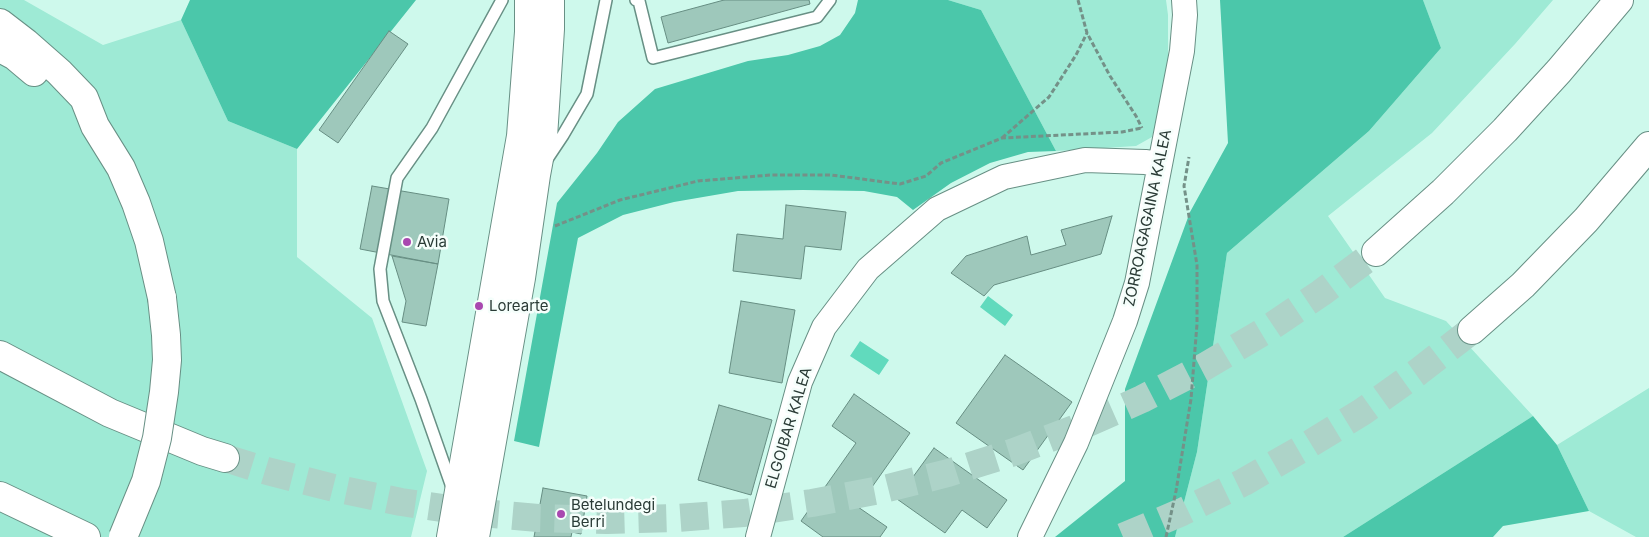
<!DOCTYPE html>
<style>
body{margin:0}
canvas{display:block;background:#cef9ec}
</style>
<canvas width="1649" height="537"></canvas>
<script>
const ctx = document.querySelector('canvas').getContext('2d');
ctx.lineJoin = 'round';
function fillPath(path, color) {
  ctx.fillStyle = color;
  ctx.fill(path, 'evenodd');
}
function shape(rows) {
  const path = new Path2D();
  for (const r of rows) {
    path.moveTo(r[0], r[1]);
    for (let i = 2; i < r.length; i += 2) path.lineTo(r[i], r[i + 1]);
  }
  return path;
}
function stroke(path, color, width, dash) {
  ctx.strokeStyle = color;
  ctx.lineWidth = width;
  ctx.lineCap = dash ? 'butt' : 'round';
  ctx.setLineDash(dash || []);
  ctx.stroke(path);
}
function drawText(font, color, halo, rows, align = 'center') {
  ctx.font = font + ' Inter,sans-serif';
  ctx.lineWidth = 5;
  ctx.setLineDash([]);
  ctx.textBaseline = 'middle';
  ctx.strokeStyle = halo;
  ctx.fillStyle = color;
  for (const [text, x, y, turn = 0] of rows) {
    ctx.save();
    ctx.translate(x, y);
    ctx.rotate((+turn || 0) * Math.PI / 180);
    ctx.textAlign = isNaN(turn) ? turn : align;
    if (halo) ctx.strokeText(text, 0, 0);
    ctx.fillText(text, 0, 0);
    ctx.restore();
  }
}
const green = shape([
 [0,0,24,0,103,45,181,20,228,121,297,149,297,257,372,318,427,471,411,537,0,537],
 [948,0,1166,0,1168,15,1168,59,1160,105,1152,137,1136,146,1056,151,981,10],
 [1423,0,1553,0,1515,44,1432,133,1328,216,1385,298,1446,321,1533,416,1343,537,1175,537,1197,452,1227,253,1369,131,1441,48],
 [1649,388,1649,537,1636,537,1589,511,1557,445]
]);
const forest = shape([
 [190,0,416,0,297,149,228,121,181,20],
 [858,0,948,0,981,10,1056,151,1028,152,990,163,951,183,913,210,897,197,864,191,803,190,738,191,674,202,623,215,578,238,539,447,514,441,557,203,597,153,618,122,655,89,748,61,788,55,820,46,840,35,855,13],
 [1220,0,1423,0,1441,48,1369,131,1227,253,1197,452,1175,537,1055,537,1125,481,1125,389,1190,212,1228,143],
 [1533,416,1557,445,1589,511,1503,526,1493,537,1343,537]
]);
const water = shape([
 [988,296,1013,315,1005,326,980,307],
 [860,341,889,360,879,375,850,356]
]);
const building = shape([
 [724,0,809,0,810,4,668,43,661,17,724,0],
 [389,31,408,44,338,143,319,130,389,31],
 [372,186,449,199,438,264,360,249,372,186],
 [786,205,846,212,841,250,805,246,801,279,733,271,737,234,783,239,786,205],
 [1112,216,1101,254,994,285,984,296,951,273,966,256,1027,236,1031,255,1066,245,1061,230,1112,216],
 [392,256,438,264,426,326,402,322,406,301,392,256],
 [741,301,795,310,782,383,729,373,741,301],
 [1005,355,1072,402,1023,470,956,423,1005,355],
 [854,394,910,433,858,507,887,527,880,537,823,537,801,521,856,443,832,426,854,394],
 [719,405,772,420,751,495,698,480,719,405],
 [934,448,1007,500,987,528,962,510,945,533,897,499,934,448],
 [543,488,587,496,581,534,572,532,571,537,534,537,543,488]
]);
const highwayTunnel = shape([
 [225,458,267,471,334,488,401,502,470,512,538,518,607,520,676,518,744,513,812,503,880,490,948,473,1014,452,1079,427,1142,399,1204,367,1263,332,1321,293,1376,252],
 [1123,537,1182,512,1244,482,1303,448,1362,412,1418,372,1472,330]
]);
const path = shape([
 [1078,0,1087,33,1110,76,1136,116,1142,128],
 [1002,138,1049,97,1076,55,1087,33],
 [555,226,620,200,698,181,771,175,831,175,900,184,926,176,941,163,1002,138,1122,132,1142,128],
 [1166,537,1176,491,1191,399,1197,324,1197,265,1184,186,1189,157]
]);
const lane = shape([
 [636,0,639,1,653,58,817,17,830,0],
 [547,159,563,135,587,94,606,0],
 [453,490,421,399,383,301,380,269,397,178,432,128,502,0]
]);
const street = shape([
 [758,537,800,382,824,327,868,269,937,209,1004,177,1085,160,1145,162,1160,164],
 [1030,537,1076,443,1125,321,1137,283,1182,51,1185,15,1184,0]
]);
const secondary = shape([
 [451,537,521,136,529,32,529,0],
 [475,537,521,278,536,175,543,137,550,29,550,0]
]);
const highway = shape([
 [0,23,26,43,59,72,84,98,95,126,121,168,136,203,149,241,162,298],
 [0,48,15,56,34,72],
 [1376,252,1443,192,1505,130,1559,71,1619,0],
 [1472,330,1523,285,1586,220,1649,146],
 [0,355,110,413,202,451,225,458],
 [0,496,86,537]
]);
const highwayBridge = shape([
 [123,537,146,481,157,438,164,392,167,360,166,335,162,298]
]);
const markers = [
 [407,242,5,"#a948b0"],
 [479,306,5,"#a948b0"],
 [561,514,5,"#a948b0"]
];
const streetNames = [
 ["ZORROAGAGAINA KALEA",1148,218,-78],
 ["ELGOIBAR KALEA",789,428,-73]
];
const poiNames = [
 ["Avia",417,242],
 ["Lorearte",489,306],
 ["Betelundegi",571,505],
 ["Berri",571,522]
];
fillPath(green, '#9eead5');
fillPath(forest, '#4bc7aa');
fillPath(water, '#61dabd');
fillPath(building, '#9ec8bb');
stroke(building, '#678e83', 1);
stroke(highwayTunnel, '#add3c8', 28, [28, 14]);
stroke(lane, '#689085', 14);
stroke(street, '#689085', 26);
stroke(secondary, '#689085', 30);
stroke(highway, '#689085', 30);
stroke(path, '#749188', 3, [5, 2.5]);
stroke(lane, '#fff', 11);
stroke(street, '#fff', 24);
stroke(secondary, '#fff', 28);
stroke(highway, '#fff', 28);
stroke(highwayBridge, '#689085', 30, []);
stroke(highwayBridge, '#fff', 28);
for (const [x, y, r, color] of markers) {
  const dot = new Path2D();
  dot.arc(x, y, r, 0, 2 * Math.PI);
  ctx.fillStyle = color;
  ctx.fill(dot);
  stroke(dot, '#f5fefb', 2);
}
drawText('15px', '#2a3b36', '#f5fefb', streetNames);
drawText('15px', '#2a3b36', '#f5fefb', poiNames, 'left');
</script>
